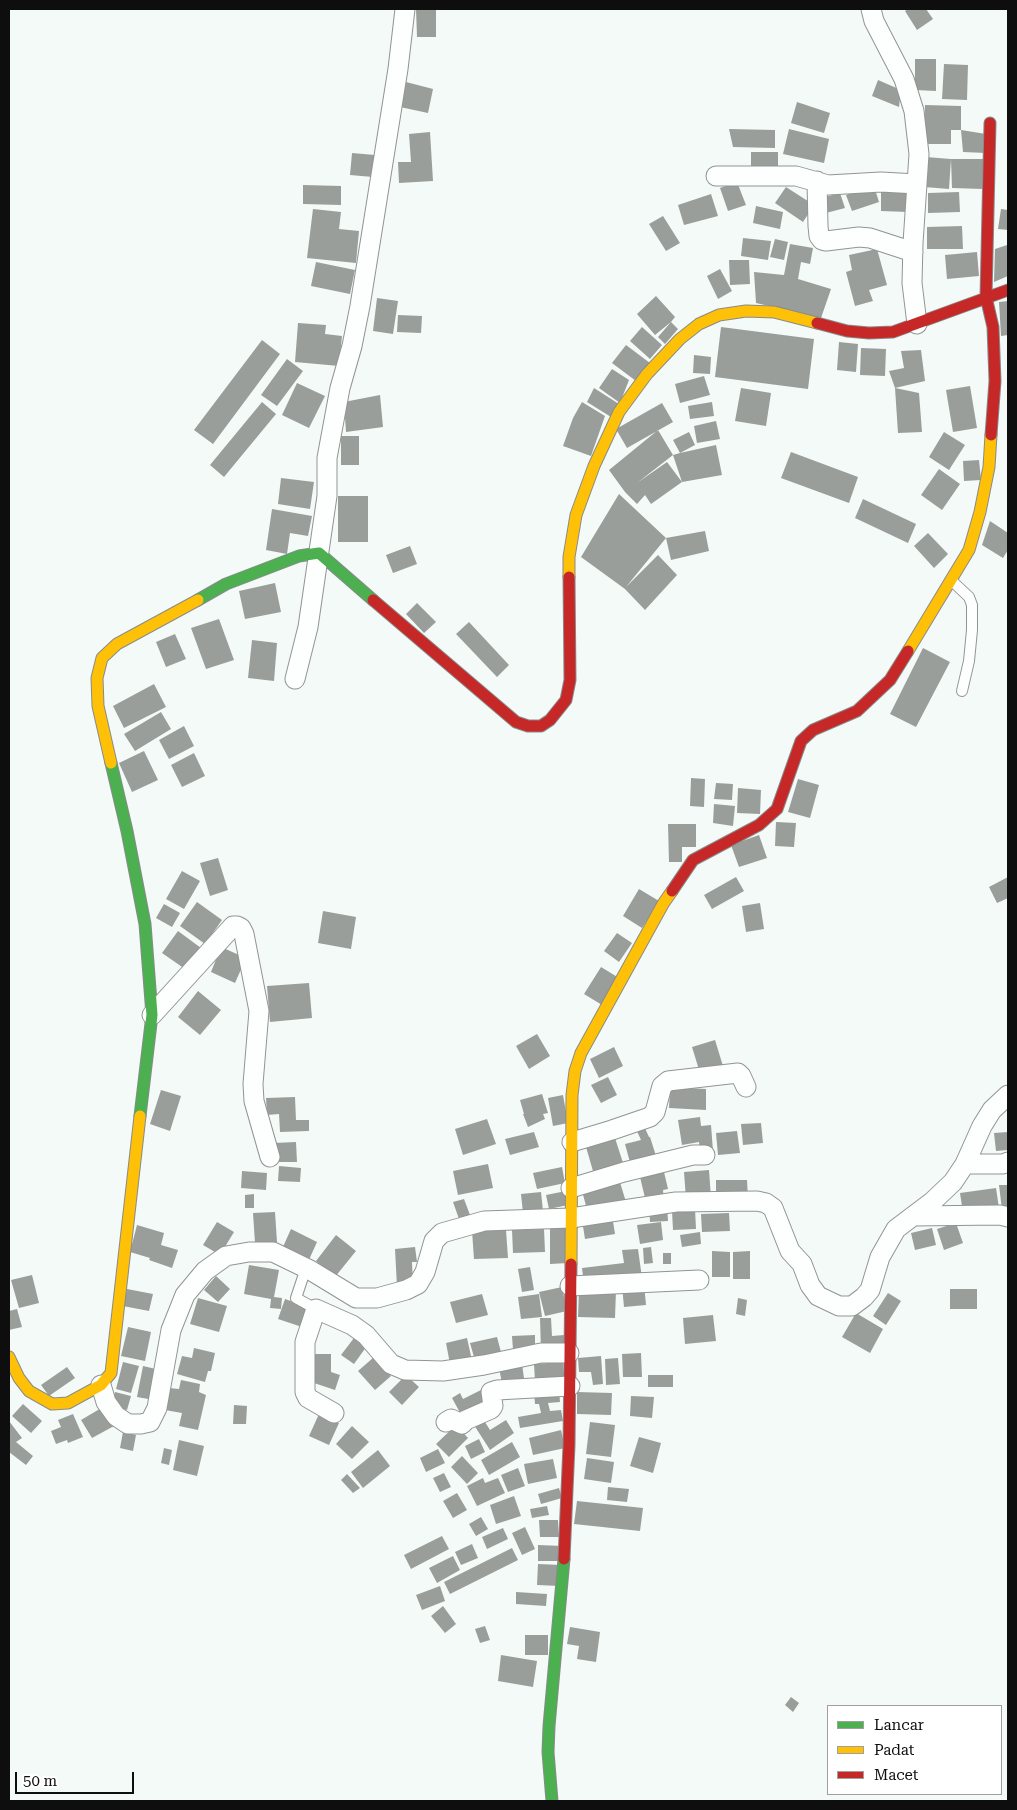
<!DOCTYPE html>
<style>
body{margin:0}
#map{position:relative;width:1017px;height:1810px;overflow:hidden;background:#f4faf7;font-family:"Roboto Serif",serif}
canvas{display:block}
.frame{position:absolute;inset:0;border:10px solid #0e0e0e;pointer-events:none}
.legend{position:absolute;left:827px;top:1705px;width:175px;height:90px;box-sizing:border-box;background:#fff;border:1px solid #9f9f9f;margin:0;padding:6px 9px;list-style:none;font-size:15px;color:#0e0e0e}
.legend li{display:flex;align-items:center;gap:10px;height:25px}
.legend b{width:25px;border:1px solid #9f9f9f}
.scale{position:absolute;left:15px;top:1772px;width:119px;height:22px;box-sizing:border-box;border:2px solid #0e0e0e;border-top:0;padding-left:6px;font-size:15px;line-height:18px;white-space:nowrap;color:#0e0e0e;-webkit-text-stroke:4px #fff;paint-order:stroke}
</style>
<div id="map">
<canvas width="1017" height="1810"></canvas>
<div class="frame"></div>
<ul class="legend">
<li><b style="height:6px;background:#4caf50"></b>Lancar</li>
<li><b style="height:6px;background:#ffc107"></b>Padat</li>
<li><b style="height:6px;background:#c62828"></b>Macet</li>
</ul>
<div class="scale">50 m</div>
</div>
<script>
const ctx = document.querySelector('canvas').getContext('2d');
ctx.lineJoin = 'round';
function fillPath(path, color) {
  ctx.fillStyle = color;
  ctx.fill(path, 'evenodd');
}
function shape(rows) {
  const path = new Path2D();
  for (const r of rows) {
    path.moveTo(r[0], r[1]);
    for (let i = 2; i < r.length; i += 2) path.lineTo(r[i], r[i + 1]);
  }
  return path;
}
function stroke(path, color, width, dash) {
  ctx.strokeStyle = color;
  ctx.lineWidth = width;
  ctx.lineCap = dash ? 'butt' : 'round';
  ctx.setLineDash(dash || []);
  ctx.stroke(path);
}
const building = shape([
 [416,9,436,9,436,37,417,37],
 [908,9,926,9,933,19,917,30,905,11],
 [915,59,936,59,936,91,915,90],
 [944,64,968,65,967,100,942,99],
 [878,80,901,90,899,107,872,96],
 [406,82,433,89,428,113,400,107],
 [797,102,830,113,824,133,791,123],
 [925,105,961,106,961,130,951,130,951,144,924,144],
 [729,129,775,130,775,148,733,147],
 [789,129,829,139,824,163,783,154],
 [961,130,986,134,986,153,963,152],
 [430,132,433,181,399,183,398,162,411,162,409,134],
 [751,152,778,152,778,170,751,170],
 [352,153,375,155,373,177,350,175],
 [926,157,951,159,985,159,983,189,952,188,951,159,949,189,924,187],
 [737,182,746,205,728,211,720,188],
 [303,185,341,186,341,205,303,204],
 [874,186,879,202,852,211,846,195],
 [786,187,814,205,803,222,775,203],
 [881,190,908,191,908,212,881,211],
 [959,192,960,212,928,213,928,193],
 [840,193,845,208,826,213,821,198],
 [711,194,718,216,684,225,678,205],
 [756,206,783,212,780,229,753,223],
 [313,209,341,212,339,229,359,231,356,263,307,258],
 [1001,209,1008,210,1008,230,998,229],
 [663,216,680,243,666,251,649,224],
 [962,226,963,249,927,249,927,227],
 [743,238,771,241,768,260,741,256],
 [775,239,788,242,784,260,770,257],
 [790,244,813,248,810,264,801,262,798,279,831,289,821,318,756,303,754,272,784,275],
 [1007,245,1008,276,994,282,995,249],
 [877,249,887,285,869,290,873,301,855,306,846,272,852,270,849,255],
 [977,252,979,276,947,279,945,255],
 [729,260,749,260,750,284,730,285],
 [316,262,355,270,350,294,311,286],
 [720,269,732,291,718,299,707,276],
 [656,296,675,317,671,322,678,329,665,344,658,337,671,322,655,335,637,314],
 [377,298,398,301,393,334,373,331],
 [1008,301,1008,335,1001,336,999,302],
 [398,315,422,316,421,333,397,332],
 [298,323,326,325,325,334,342,336,339,366,295,362],
 [642,327,662,345,650,359,630,341],
 [721,327,814,339,808,389,715,377],
 [262,340,280,354,213,444,194,430],
 [839,342,858,344,856,372,837,370],
 [626,345,650,363,636,381,612,363],
 [861,348,886,349,885,376,860,375],
 [921,350,925,381,895,388,889,371,904,368,901,351],
 [694,355,711,357,710,374,693,373],
 [287,359,303,371,277,406,261,395],
 [612,369,629,380,620,403,599,388],
 [704,376,710,395,680,403,675,384],
 [297,383,325,396,309,428,282,415],
 [970,386,977,428,953,432,946,390],
 [594,388,619,404,611,417,587,402],
 [741,388,771,393,766,426,735,421],
 [895,388,919,393,922,432,898,433],
 [380,395,383,427,346,432,344,402],
 [262,402,276,414,224,477,210,465],
 [582,402,605,416,591,456,563,446,573,418],
 [712,402,714,416,690,419,688,406],
 [662,403,673,422,627,448,616,429],
 [716,421,720,439,697,443,694,426],
 [658,430,673,455,637,483,667,462,682,482,651,504,645,495,637,504,625,492,609,470],
 [689,432,695,445,680,453,716,445,722,475,682,482,673,455,680,453,673,440],
 [944,432,965,445,949,470,929,457],
 [341,436,359,436,359,465,341,465],
 [791,452,858,477,849,503,781,478],
 [979,460,981,480,964,481,963,461],
 [939,469,960,484,942,510,921,495],
 [281,478,314,482,310,509,278,504],
 [619,494,666,538,626,587,658,555,677,575,645,610,625,589,581,557],
 [338,496,368,496,368,542,338,542],
 [863,499,916,524,908,543,855,518],
 [272,509,312,516,308,536,290,533,287,554,266,550],
 [990,521,1008,533,1008,550,1003,558,982,545],
 [705,531,709,551,671,560,666,538],
 [928,533,948,554,934,568,914,546],
 [410,546,417,564,393,573,386,555],
 [275,583,281,612,245,619,239,591],
 [417,603,436,622,424,633,406,614],
 [219,619,234,660,206,669,191,628],
 [469,622,509,665,497,677,456,634],
 [175,634,186,659,166,667,156,642],
 [252,640,277,643,274,681,248,678],
 [923,648,950,662,916,727,890,714],
 [154,684,166,707,124,728,113,706],
 [161,712,171,729,135,751,124,734],
 [184,726,194,746,169,759,159,740],
 [144,751,158,780,132,792,119,763],
 [194,753,205,776,182,787,171,765],
 [691,778,705,779,704,807,690,806],
 [798,779,819,785,810,818,788,812],
 [716,783,733,784,732,800,714,799],
 [738,788,761,790,760,814,737,813],
 [714,804,735,806,733,826,713,823],
 [776,822,796,823,794,847,775,846],
 [668,824,696,824,696,847,682,847,682,862,669,862],
 [759,835,767,858,739,867,731,845],
 [218,858,228,890,210,896,200,863],
 [182,871,200,881,184,909,166,899],
 [736,877,744,891,712,909,704,895],
 [1008,877,1008,898,997,903,989,887],
 [639,889,659,901,642,928,623,916],
 [197,902,222,920,205,944,180,926],
 [760,903,764,929,746,932,742,906],
 [164,904,180,913,172,927,156,918],
 [323,911,356,917,351,949,318,943],
 [178,931,201,948,185,969,162,953],
 [617,933,632,943,619,962,604,951],
 [221,947,246,958,235,983,211,972],
 [601,967,619,978,602,1005,584,994],
 [309,983,312,1018,270,1022,267,986],
 [198,991,221,1010,200,1035,178,1017],
 [537,1034,550,1056,529,1069,516,1046],
 [715,1040,723,1066,700,1073,692,1047],
 [614,1047,623,1066,599,1078,590,1059],
 [608,1077,617,1095,601,1103,591,1085],
 [670,1087,706,1089,706,1110,669,1108],
 [161,1090,181,1096,170,1131,150,1124],
 [542,1094,548,1113,543,1114,545,1119,528,1127,523,1114,524,1114,520,1100],
 [563,1095,568,1123,553,1126,548,1098],
 [295,1097,296,1120,309,1120,309,1131,280,1132,279,1114,267,1115,266,1098],
 [700,1117,701,1126,711,1125,713,1151,700,1152,699,1142,682,1145,678,1120],
 [487,1119,496,1144,463,1155,455,1129],
 [761,1123,763,1143,743,1145,741,1124],
 [644,1126,649,1137,650,1137,657,1159,631,1166,625,1144,641,1140,636,1129],
 [737,1131,740,1153,718,1155,716,1133],
 [534,1132,539,1147,510,1155,505,1139],
 [1008,1132,1008,1150,996,1151,994,1133],
 [615,1138,625,1169,595,1178,586,1147],
 [296,1142,297,1162,275,1162,274,1143],
 [488,1164,493,1188,458,1195,453,1171],
 [279,1166,301,1168,300,1182,278,1181],
 [562,1167,565,1183,537,1189,533,1173],
 [709,1170,711,1198,686,1199,684,1172],
 [242,1171,267,1173,266,1190,241,1188],
 [664,1172,668,1189,663,1190,664,1200,646,1202,640,1177],
 [619,1179,626,1202,588,1213,582,1191],
 [716,1180,747,1180,748,1199,716,1199],
 [999,1185,1008,1185,1008,1209,1002,1210],
 [996,1188,999,1208,963,1213,960,1193],
 [566,1191,568,1205,549,1209,546,1195],
 [541,1192,543,1211,523,1213,521,1194],
 [254,1194,254,1208,245,1208,245,1195],
 [464,1199,470,1215,459,1219,453,1202],
 [667,1205,668,1221,650,1222,649,1206],
 [695,1209,696,1229,673,1230,672,1211],
 [275,1212,277,1242,255,1243,253,1213],
 [729,1213,730,1231,702,1232,701,1214],
 [612,1215,615,1234,585,1239,582,1220],
 [217,1222,234,1232,220,1255,203,1245],
 [661,1222,663,1240,640,1244,637,1225],
 [956,1223,963,1243,944,1250,937,1229],
 [568,1224,568,1263,550,1264,550,1225],
 [137,1225,164,1233,161,1245,178,1250,172,1268,149,1260,150,1258,130,1252],
 [932,1228,936,1245,915,1250,911,1233],
 [291,1229,317,1242,308,1262,282,1249],
 [544,1229,545,1252,513,1253,512,1230],
 [506,1230,508,1258,474,1259,472,1231],
 [700,1232,701,1244,682,1247,680,1235],
 [336,1235,356,1251,335,1277,316,1261],
 [415,1247,417,1262,412,1262,413,1286,397,1287,395,1249],
 [651,1247,653,1263,644,1264,643,1248],
 [638,1249,642,1278,584,1285,582,1268,624,1263,622,1250],
 [712,1251,730,1252,730,1277,712,1277],
 [750,1251,750,1279,733,1279,733,1252],
 [663,1253,671,1253,671,1264,663,1264],
 [249,1265,279,1270,274,1297,282,1298,281,1309,270,1308,271,1299,244,1294],
 [530,1267,534,1290,522,1292,518,1269],
 [32,1275,39,1303,19,1308,11,1280],
 [216,1276,230,1289,218,1302,204,1290],
 [644,1284,646,1305,624,1307,622,1286],
 [562,1287,567,1311,545,1316,539,1292],
 [127,1289,153,1294,149,1311,123,1306],
 [579,1289,616,1290,615,1318,578,1317],
 [950,1289,977,1289,977,1309,950,1309],
 [888,1293,901,1301,886,1325,873,1316],
 [482,1294,488,1315,456,1323,450,1302],
 [539,1294,542,1317,521,1319,518,1297],
 [198,1298,227,1306,219,1332,190,1324],
 [738,1298,747,1300,745,1316,736,1314],
 [285,1299,311,1308,305,1328,278,1319],
 [17,1309,22,1327,9,1330,9,1311],
 [856,1313,883,1329,870,1353,842,1337],
 [713,1315,716,1341,685,1344,683,1318],
 [540,1318,551,1318,552,1336,564,1335,564,1350,541,1351],
 [128,1327,151,1332,145,1361,121,1356],
 [357,1334,369,1343,354,1364,341,1355],
 [535,1335,535,1349,513,1350,512,1336],
 [497,1337,501,1352,474,1357,470,1343],
 [467,1338,473,1365,451,1369,446,1343],
 [194,1348,215,1353,211,1371,208,1371,205,1382,177,1374,182,1356,192,1358],
 [641,1353,642,1377,623,1377,622,1354],
 [313,1354,331,1354,331,1372,340,1375,335,1390,311,1382],
 [601,1356,603,1384,593,1385,591,1372,579,1372,578,1358],
 [374,1357,391,1376,375,1390,358,1371],
 [618,1358,620,1384,606,1385,605,1359],
 [123,1362,139,1366,131,1393,116,1389],
 [563,1362,564,1379,535,1381,534,1364],
 [522,1364,525,1385,503,1388,499,1368],
 [143,1366,160,1370,154,1400,137,1397],
 [67,1367,75,1378,49,1396,41,1385],
 [406,1375,419,1387,402,1405,389,1392],
 [648,1375,673,1375,673,1387,648,1387],
 [181,1380,200,1384,199,1392,206,1395,198,1430,179,1426,182,1413,165,1410,169,1388,179,1389],
 [481,1390,489,1406,464,1420,452,1398,460,1393,463,1399],
 [559,1390,560,1402,548,1403,550,1411,561,1410,563,1421,520,1428,518,1417,541,1413,539,1404,535,1404,534,1392],
 [115,1392,131,1396,127,1410,111,1406],
 [577,1392,612,1393,611,1415,577,1414],
 [631,1396,654,1397,652,1418,630,1416],
 [23,1404,42,1421,31,1433,12,1416],
 [234,1405,247,1406,246,1424,233,1424],
 [103,1407,114,1426,92,1438,81,1420],
 [73,1414,83,1437,68,1443,67,1440,56,1444,51,1431,61,1427,58,1420],
 [319,1414,339,1423,329,1445,309,1436],
 [483,1419,490,1430,506,1420,514,1433,490,1450,474,1425],
 [9,1421,22,1438,16,1442,33,1456,26,1465,9,1452],
 [590,1422,615,1425,611,1457,586,1454],
 [456,1425,468,1438,449,1457,436,1444],
 [352,1426,369,1442,352,1459,336,1444],
 [561,1430,565,1448,533,1455,529,1438],
 [123,1432,136,1435,133,1451,120,1448],
 [639,1437,661,1443,653,1473,630,1466],
 [479,1439,485,1452,471,1459,465,1446],
 [179,1440,204,1446,197,1476,173,1470],
 [512,1442,520,1457,489,1475,481,1460],
 [164,1448,172,1450,169,1465,161,1463],
 [438,1449,445,1463,426,1472,420,1458],
 [378,1450,390,1466,363,1488,351,1472],
 [462,1456,478,1473,467,1484,451,1467],
 [587,1458,614,1462,611,1483,584,1479],
 [553,1459,557,1478,528,1484,524,1464],
 [518,1468,525,1486,508,1492,501,1475],
 [444,1473,451,1487,440,1492,433,1478],
 [347,1474,360,1488,353,1493,341,1480],
 [483,1478,485,1483,498,1478,505,1493,477,1506,467,1486],
 [608,1487,629,1489,627,1502,607,1500],
 [559,1488,562,1498,541,1504,538,1494],
 [457,1493,467,1510,453,1518,443,1501],
 [514,1496,521,1516,496,1524,490,1505],
 [577,1501,643,1508,640,1531,574,1524],
 [547,1506,549,1515,532,1518,530,1509],
 [481,1517,488,1529,476,1536,469,1524],
 [539,1520,558,1520,559,1537,540,1537],
 [525,1527,535,1549,522,1555,512,1533],
 [503,1528,508,1539,487,1549,482,1537],
 [442,1536,449,1549,411,1569,404,1555],
 [472,1544,478,1558,461,1565,455,1552],
 [538,1545,563,1546,563,1561,538,1561],
 [512,1548,518,1560,450,1594,444,1582],
 [453,1556,460,1570,437,1583,429,1568],
 [538,1564,561,1565,560,1586,537,1585],
 [440,1586,445,1601,422,1610,416,1595],
 [516,1592,547,1594,546,1606,516,1604],
 [443,1606,456,1624,445,1633,431,1616],
 [485,1626,490,1640,480,1643,475,1629],
 [570,1627,600,1632,596,1662,577,1659,579,1646,567,1644],
 [525,1635,548,1635,548,1655,525,1655],
 [501,1655,537,1661,533,1687,498,1681],
 [791,1697,799,1703,793,1712,785,1705]
]);
const lane = shape([
 [952,581,969,597,972,605,972,630,969,661,962,691],
 [306,1268,296,1298,316,1309]
]);
const street = shape([
 [871,9,874,21,904,79,914,111,919,154,913,243,912,283,917,324],
 [716,176,796,176,828,185,881,182,917,184],
 [817,181,818,226,819,236,822,240,826,241,859,237,870,238,913,252],
 [295,679,308,627,327,496,327,458,340,388,352,346,360,306,398,69,405,9],
 [152,1015,233,926,237,926,241,928,244,934,259,1011,253,1084,254,1101,270,1157],
 [572,1142,612,1130,650,1117,655,1112,662,1086,668,1081,738,1073,741,1076,746,1087],
 [965,1164,1003,1164,1008,1162],
 [571,1188,624,1172,693,1155,705,1155],
 [913,1216,1000,1215,1008,1217],
 [570,1286,699,1280],
 [101,1385,106,1402,116,1416,128,1424,141,1424,150,1422,157,1408,171,1330,185,1295,205,1271,226,1256,249,1252,273,1252,310,1270,356,1298,377,1298,406,1290,418,1284,425,1272,434,1241,442,1233,484,1221,571,1218,676,1202,757,1201,766,1203,773,1208,790,1251,802,1264,810,1285,818,1296,839,1306,852,1306,864,1297,870,1290,880,1257,896,1229,933,1201,953,1182,965,1164,982,1126,992,1110,1008,1095],
 [334,1413,308,1398,305,1392,305,1342,316,1309,352,1325,366,1335,391,1364,405,1370,443,1371,484,1365,541,1353,569,1353],
 [446,1422,451,1419,462,1424,466,1420,491,1409,493,1406,491,1392,497,1390,570,1386]
]);
const fast = shape([
 [198,600,226,584,299,556,319,553,373,600],
 [111,763,127,831,145,924,152,1015,140,1116],
 [552,1801,548,1752,549,1726,564,1559]
]);
const slow = shape([
 [569,577,569,557,576,515,594,466,619,412,647,374,680,339,699,324,719,315,746,311,774,312,817,323],
 [908,651,969,550,980,512,989,467,991,435],
 [111,763,98,706,97,678,102,658,117,644,198,600],
 [571,1264,572,1095,575,1071,581,1053,663,904,672,891],
 [9,1357,19,1378,29,1391,52,1404,68,1403,101,1385,111,1373,140,1116]
]);
const jam = shape([
 [990,123,986,297,993,327,995,381,991,435],
 [817,323,847,331,869,333,893,332,1008,290],
 [373,600,516,722,528,726,541,726,550,720,566,700,570,680,569,577],
 [672,891,693,860,759,825,777,809,801,741,813,730,857,711,890,680,908,651],
 [564,1559,569,1445,571,1264]
]);
fillPath(building, '#999e9b');
stroke(lane, '#929493', 12);
stroke(street, '#929493', 21);
stroke(fast, '#888b8a', 13);
stroke(slow, '#888b8a', 13);
stroke(jam, '#888b8a', 13);
stroke(lane, '#fdfefe', 10);
stroke(street, '#fdfefe', 19);
stroke(fast, '#4caf50', 11);
stroke(slow, '#ffc107', 11);
stroke(jam, '#c62828', 11);
</script>
